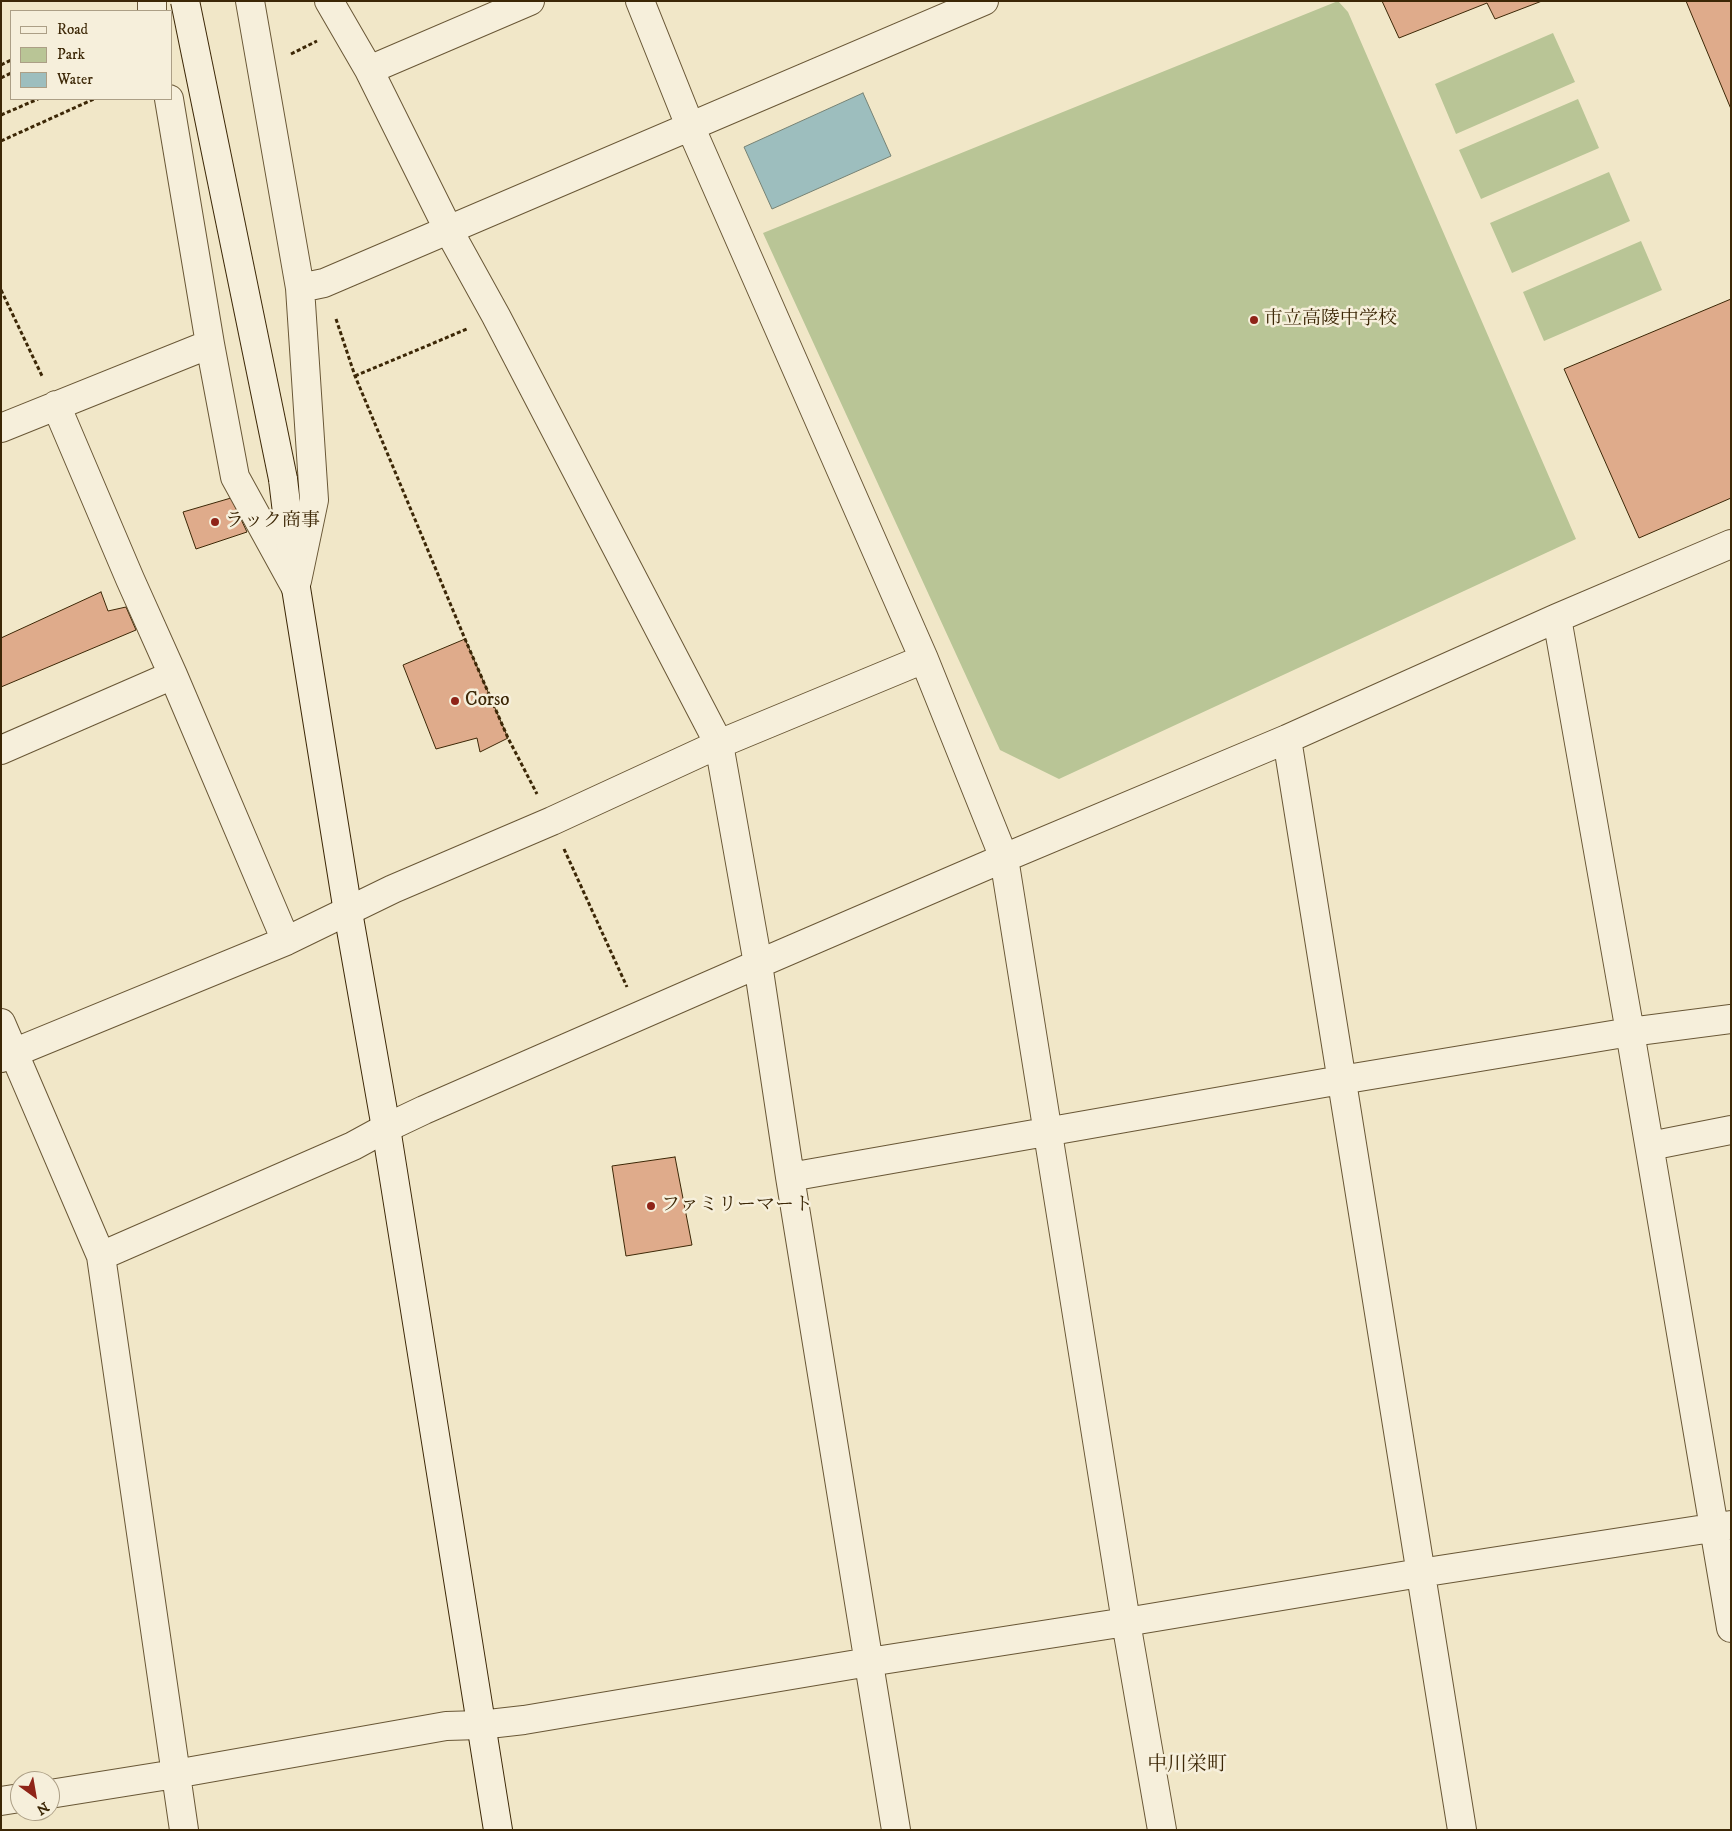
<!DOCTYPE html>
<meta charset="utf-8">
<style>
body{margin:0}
#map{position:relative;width:1732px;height:1831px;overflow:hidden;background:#f1e7c8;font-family:"IM FELL DW Pica",serif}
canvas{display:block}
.frame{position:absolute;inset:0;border:2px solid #3c2706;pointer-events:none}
.legend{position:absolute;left:10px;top:10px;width:162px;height:90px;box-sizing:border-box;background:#f6efdb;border:1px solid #ac9f86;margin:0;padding:6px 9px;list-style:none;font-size:15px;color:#3c2706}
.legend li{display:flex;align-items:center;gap:10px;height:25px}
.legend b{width:25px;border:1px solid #ac9f86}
.north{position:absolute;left:10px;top:1771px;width:50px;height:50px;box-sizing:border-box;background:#f6efdb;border:1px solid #ac9f86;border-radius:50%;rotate:148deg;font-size:14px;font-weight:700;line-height:20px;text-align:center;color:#3c2706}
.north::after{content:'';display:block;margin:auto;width:18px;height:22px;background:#8f2418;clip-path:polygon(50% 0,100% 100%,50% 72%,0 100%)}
</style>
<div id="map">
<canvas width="1732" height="1831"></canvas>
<div class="frame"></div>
<ul class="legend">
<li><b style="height:6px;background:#f6efdb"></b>Road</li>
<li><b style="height:14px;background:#b9c596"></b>Park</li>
<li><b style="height:14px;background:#9dbebe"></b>Water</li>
</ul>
<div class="north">N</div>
</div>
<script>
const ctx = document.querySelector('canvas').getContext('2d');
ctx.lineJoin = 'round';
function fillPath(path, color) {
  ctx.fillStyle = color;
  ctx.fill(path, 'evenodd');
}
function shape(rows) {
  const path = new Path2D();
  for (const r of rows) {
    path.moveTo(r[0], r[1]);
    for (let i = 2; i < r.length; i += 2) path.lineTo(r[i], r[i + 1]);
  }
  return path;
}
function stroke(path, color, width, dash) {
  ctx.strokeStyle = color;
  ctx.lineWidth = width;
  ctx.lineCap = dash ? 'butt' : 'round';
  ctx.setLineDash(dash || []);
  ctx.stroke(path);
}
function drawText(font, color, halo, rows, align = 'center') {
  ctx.font = font + ' "IM FELL DW Pica","Noto Serif JP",serif';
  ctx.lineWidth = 5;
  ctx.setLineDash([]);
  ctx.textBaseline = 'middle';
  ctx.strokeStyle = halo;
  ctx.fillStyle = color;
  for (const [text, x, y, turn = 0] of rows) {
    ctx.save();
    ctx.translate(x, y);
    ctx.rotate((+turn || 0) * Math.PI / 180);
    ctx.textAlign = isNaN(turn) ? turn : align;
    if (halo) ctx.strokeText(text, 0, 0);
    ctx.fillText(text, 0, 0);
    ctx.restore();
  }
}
const green = shape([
 [1338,1,1348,12,1576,539,1059,779,1000,750,763,233],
 [1553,33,1575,82,1456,134,1435,84],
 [1578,99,1599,148,1481,199,1459,150],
 [1609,172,1630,221,1512,273,1490,223],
 [1641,241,1662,290,1544,341,1523,292]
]);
const water = shape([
 [863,93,891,156,772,209,744,147,863,93]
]);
const building = shape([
 [1382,1,1542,1,1495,19,1487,3,1399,38,1382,1],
 [1686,1,1731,1,1731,109,1686,1],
 [1731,299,1731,498,1639,538,1564,369,1731,299],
 [231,498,247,532,196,549,183,512,231,498],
 [101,592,108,611,126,607,136,630,1,687,1,638,101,592],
 [465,639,508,738,480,752,477,738,436,749,403,665,465,639],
 [675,1157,692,1245,626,1256,612,1166,675,1157]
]);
const path = shape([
 [291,54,317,41],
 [1,65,11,60],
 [1,78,11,73],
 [1,115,38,99],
 [1,141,94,99],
 [1,290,43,378],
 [336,319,355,376,465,639,508,738,537,794],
 [355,376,467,329],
 [564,849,627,987]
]);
const street = shape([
 [250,1,300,288,314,500,297,581],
 [329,1,369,70,449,231,496,316,719,744,758,964,790,1177,896,1830],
 [640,1,690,126,924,659,1004,858,1126,1622,1162,1830],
 [152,11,152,1],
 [369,70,530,1],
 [169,99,210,344,235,477,296,588],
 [300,288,324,283,984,1],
 [56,405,130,579,173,675,286,941],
 [1,428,210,344],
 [1557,618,1630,1032,1731,1628],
 [1287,739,1462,1830],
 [1,750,173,675],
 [1,1023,101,1256,184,1830],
 [1,1058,286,941,393,889,552,821,719,744,924,659],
 [1650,1146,1731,1130],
 [790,1177,1341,1080,1630,1032,1731,1019],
 [101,1256,353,1146,386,1128,424,1110,758,964,1004,858,1287,739,1557,618,1731,544],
 [50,1794,175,1774,446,1726,480,1725,524,1720,869,1662,1126,1622,1420,1573,1731,1525],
 [1,1801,20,1798]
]);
const secondary = shape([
 [283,479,296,588,348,912,386,1128,498,1830]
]);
const secondaryBridge = shape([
 [185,1,283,479]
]);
const markers = [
 [1254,320,5,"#8f2418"],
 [215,522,5,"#8f2418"],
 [455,701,5,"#8f2418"],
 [651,1206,5,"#8f2418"]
];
const poiNames = [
 ["市立高陵中学校",1264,320],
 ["ラック商事",225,522],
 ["Corso",465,701],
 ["ファミリーマート",661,1206]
];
const neighbourhoodNames = [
 ["中川栄町",1187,1766]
];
fillPath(green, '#b9c596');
fillPath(water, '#9dbebe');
stroke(water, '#768274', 1);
fillPath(building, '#dfab8b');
stroke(building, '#3c2706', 1);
stroke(street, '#695736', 30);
stroke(secondary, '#3c2706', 30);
stroke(path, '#3c2706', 3, [4, 2.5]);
stroke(street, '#f6efdb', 28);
stroke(secondary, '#f6efdb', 28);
stroke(secondaryBridge, '#3c2706', 30, []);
stroke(secondaryBridge, '#f6efdb', 28);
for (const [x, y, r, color] of markers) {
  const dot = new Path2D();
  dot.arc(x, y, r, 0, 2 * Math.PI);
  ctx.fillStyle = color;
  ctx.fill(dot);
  stroke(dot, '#f6efdb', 2);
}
drawText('19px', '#3c2706', '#f6efdb', poiNames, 'left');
drawText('20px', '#3c2706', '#f6efdb', neighbourhoodNames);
</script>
